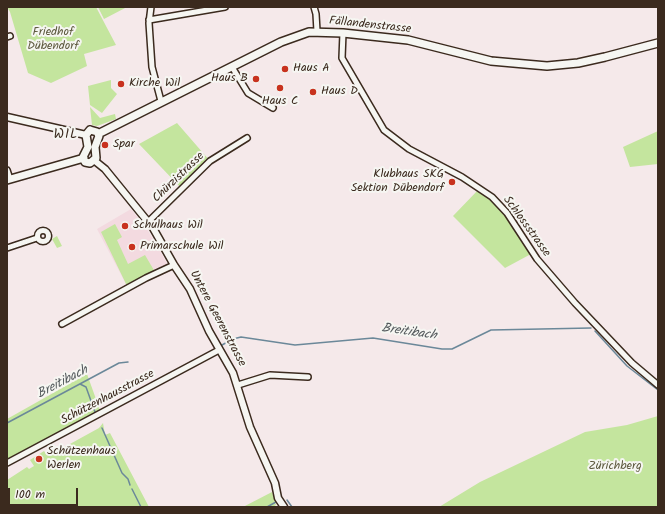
<!DOCTYPE html>
<meta charset="utf-8">
<style>
body{margin:0}
#map{position:relative;width:665px;height:514px;overflow:hidden;background:#f5e9ea;font-family:Kalam,sans-serif}
canvas{display:block}
.frame{position:absolute;inset:0;border:8px solid #3b2a1e;pointer-events:none}
.scale{position:absolute;left:8px;top:488px;width:70px;height:18px;box-sizing:border-box;border:2px solid #3b2a1e;border-top:0;padding-left:5px;font-size:12px;line-height:14px;white-space:nowrap;color:#3b2a1e;-webkit-text-stroke:3px #f6f6f2;paint-order:stroke}
</style>
<div id="map">
<canvas width="665" height="514"></canvas>
<div class="frame"></div>
<div class="scale">100 m</div>
</div>
<script>
const ctx = document.querySelector('canvas').getContext('2d');
ctx.lineJoin = 'round';
function fillPath(path, color) {
  ctx.fillStyle = color;
  ctx.fill(path, 'evenodd');
}
function shape(rows) {
  const path = new Path2D();
  for (const r of rows) {
    if (r.length === 3) {
      path.moveTo(r[0] + r[2], r[1]);
      path.arc(r[0], r[1], r[2], 0, 2 * Math.PI);
      continue;
    }
    path.moveTo(r[0], r[1]);
    for (let i = 2; i < r.length; i += 2) path.lineTo(r[i], r[i + 1]);
  }
  return path;
}
function stroke(path, color, width, dash) {
  ctx.strokeStyle = color;
  ctx.lineWidth = width;
  ctx.lineCap = dash ? 'butt' : 'round';
  ctx.setLineDash(dash || []);
  ctx.stroke(path);
}
function drawText(font, color, halo, rows, align = 'center') {
  ctx.font = font + ' Kalam,sans-serif';
  ctx.lineWidth = 4;
  ctx.setLineDash([]);
  ctx.textBaseline = 'middle';
  ctx.strokeStyle = halo;
  ctx.fillStyle = color;
  for (const [text, x, y, turn = 0] of rows) {
    ctx.save();
    ctx.translate(x, y);
    ctx.rotate((+turn || 0) * Math.PI / 180);
    ctx.textAlign = isNaN(turn) ? turn : align;
    if (halo) ctx.strokeText(text, 0, 0);
    ctx.fillText(text, 0, 0);
    ctx.restore();
  }
}
const built = shape([
 [131,209,147,229,168,265,127,286,97,229]
]);
const green = shape([
 [7,7,96,7,116,45,84,54,87,66,51,83,28,73,10,12],
 [98,7,127,7,104,19],
 [111,80,111,88,117,94,102,113,90,105,88,86],
 [90,107,100,118,115,114,116,119,97,126,92,125],
 [177,123,210,161,181,188,139,144],
 [658,131,658,164,630,167,623,147],
 [478,190,493,201,503,211,531,254,505,268,453,216],
 [115,224,122,237,117,240,128,264,145,255,155,272,127,286,101,232],
 [57,236,62,246,57,248,52,239],
 [87,374,101,413,7,463,7,419],
 [658,416,658,507,439,507,480,482,585,432,627,425],
 [103,423,105,435,110,433,149,507,7,507,7,480,27,467,29,469,34,466,30,460,44,451,47,455,59,450,99,428],
 [272,492,276,505,273,507,243,507]
]);
const stream = shape([
 [595,331,627,366,658,390],
 [222,345,233,339,241,337,295,345,373,338,442,349,452,349,491,330,591,328],
 [80,384,86,387,95,412],
 [7,423,119,363,128,362],
 [102,428,122,473,128,479,130,485],
 [132,489,141,507],
 [287,500,292,507],
 [267,507,276,502]
]);
const minor = shape([
 [151,7,149,23,152,67,161,101],
 [314,7,316,14,317,31],
 [149,20,225,7],
 [343,33,342,58,384,130,409,149,462,177,492,197,507,213,537,259,575,303,632,363,658,385],
 [7,37,10,36],
 [232,67,248,93,273,108],
 [7,170,10,179],
 [148,222,210,161,247,138],
 [43,236,5.5],
 [7,248,37,238],
 [62,324,146,278,174,265],
 [238,385,270,375,308,377],
 [7,463,219,350]
]);
const tertiary = shape([
 [7,117,86,135],
 [95,161,105,169,153,228,174,265,190,289,209,331,233,373,250,427,275,483,278,498,284,507]
]);
const secondary = shape([
 [90,130,97,132,99,136,95,147,96,158,90,163,85,162,83,157,88,147,86,135,90,130],
 [98,134,281,42,309,32,343,33,408,40,491,61,547,66,578,63,605,57,658,43],
 [7,180,84,158]
]);
const markers = [
 [285,69,4,"#c8321e"],
 [256,79,4,"#c8321e"],
 [121,84,4,"#c8321e"],
 [280,88,4,"#c8321e"],
 [313,92,4,"#c8321e"],
 [105,145,4,"#c8321e"],
 [452,182,4,"#c8321e"],
 [125,226,4,"#c8321e"],
 [132,247,4,"#c8321e"],
 [39,459,4,"#c8321e"]
];
const streetNames = [
 ["Fällandenstrasse",370,26,6],
 ["Chürzistrasse",179,178,-44],
 ["Schlossstrasse",526,227,54],
 ["Untere Geerenstrasse",217,319,62],
 ["Schützenhausstrasse",108,398,-28]
];
const parkNames = [
 ["Friedhof",53,33],
 ["Dübendorf",53,47],
 ["Zürichberg",615,467]
];
const poiNames = [
 ["Haus A",293,69],
 ["Haus B",248,79,"right"],
 ["Kirche Wil",129,84],
 ["Haus D",321,92],
 ["Haus C",280,102,"center"],
 ["Spar",113,145],
 ["Klubhaus SKG",444,175,"right"],
 ["Sektion Dübendorf",444,189,"right"],
 ["Schulhaus Wil",133,226],
 ["Primarschule Wil",140,247],
 ["Schützenhaus",47,452],
 ["Werlen",47,466]
];
const neighbourhoodNames = [
 ["WIL",66,136]
];
const waterNames = [
 ["Breitibach",409,333,8],
 ["Breitibach",63,383,-28]
];
fillPath(built, '#f3dae0');
fillPath(green, '#c4e59e');
stroke(stream, '#6b8899', 1.5);
stroke(minor, '#3b2a1e', 8);
stroke(tertiary, '#3b2a1e', 9);
stroke(secondary, '#3b2a1e', 10);
stroke(minor, '#f6f6f2', 5);
stroke(tertiary, '#f6f6f2', 6);
stroke(secondary, '#f6f6f2', 7);
for (const [x, y, r, color] of markers) {
  const dot = new Path2D();
  dot.arc(x, y, r, 0, 2 * Math.PI);
  ctx.fillStyle = color;
  ctx.fill(dot);
  stroke(dot, '#f6f6f2', 1.5);
}
drawText('12px', '#3b2a1e', '#f6f6f2', streetNames);
drawText('12px', '#5d593e', '#f6f6f2', parkNames);
drawText('12px', '#3b2a1e', '#f6f6f2', poiNames, 'left');
ctx.letterSpacing = '1px';
drawText('13px', '#3b2a1e', '#f6f6f2', neighbourhoodNames);
ctx.letterSpacing = '0px';
drawText('italic 13px', '#53595c', '#f6f6f2', waterNames);
</script>
